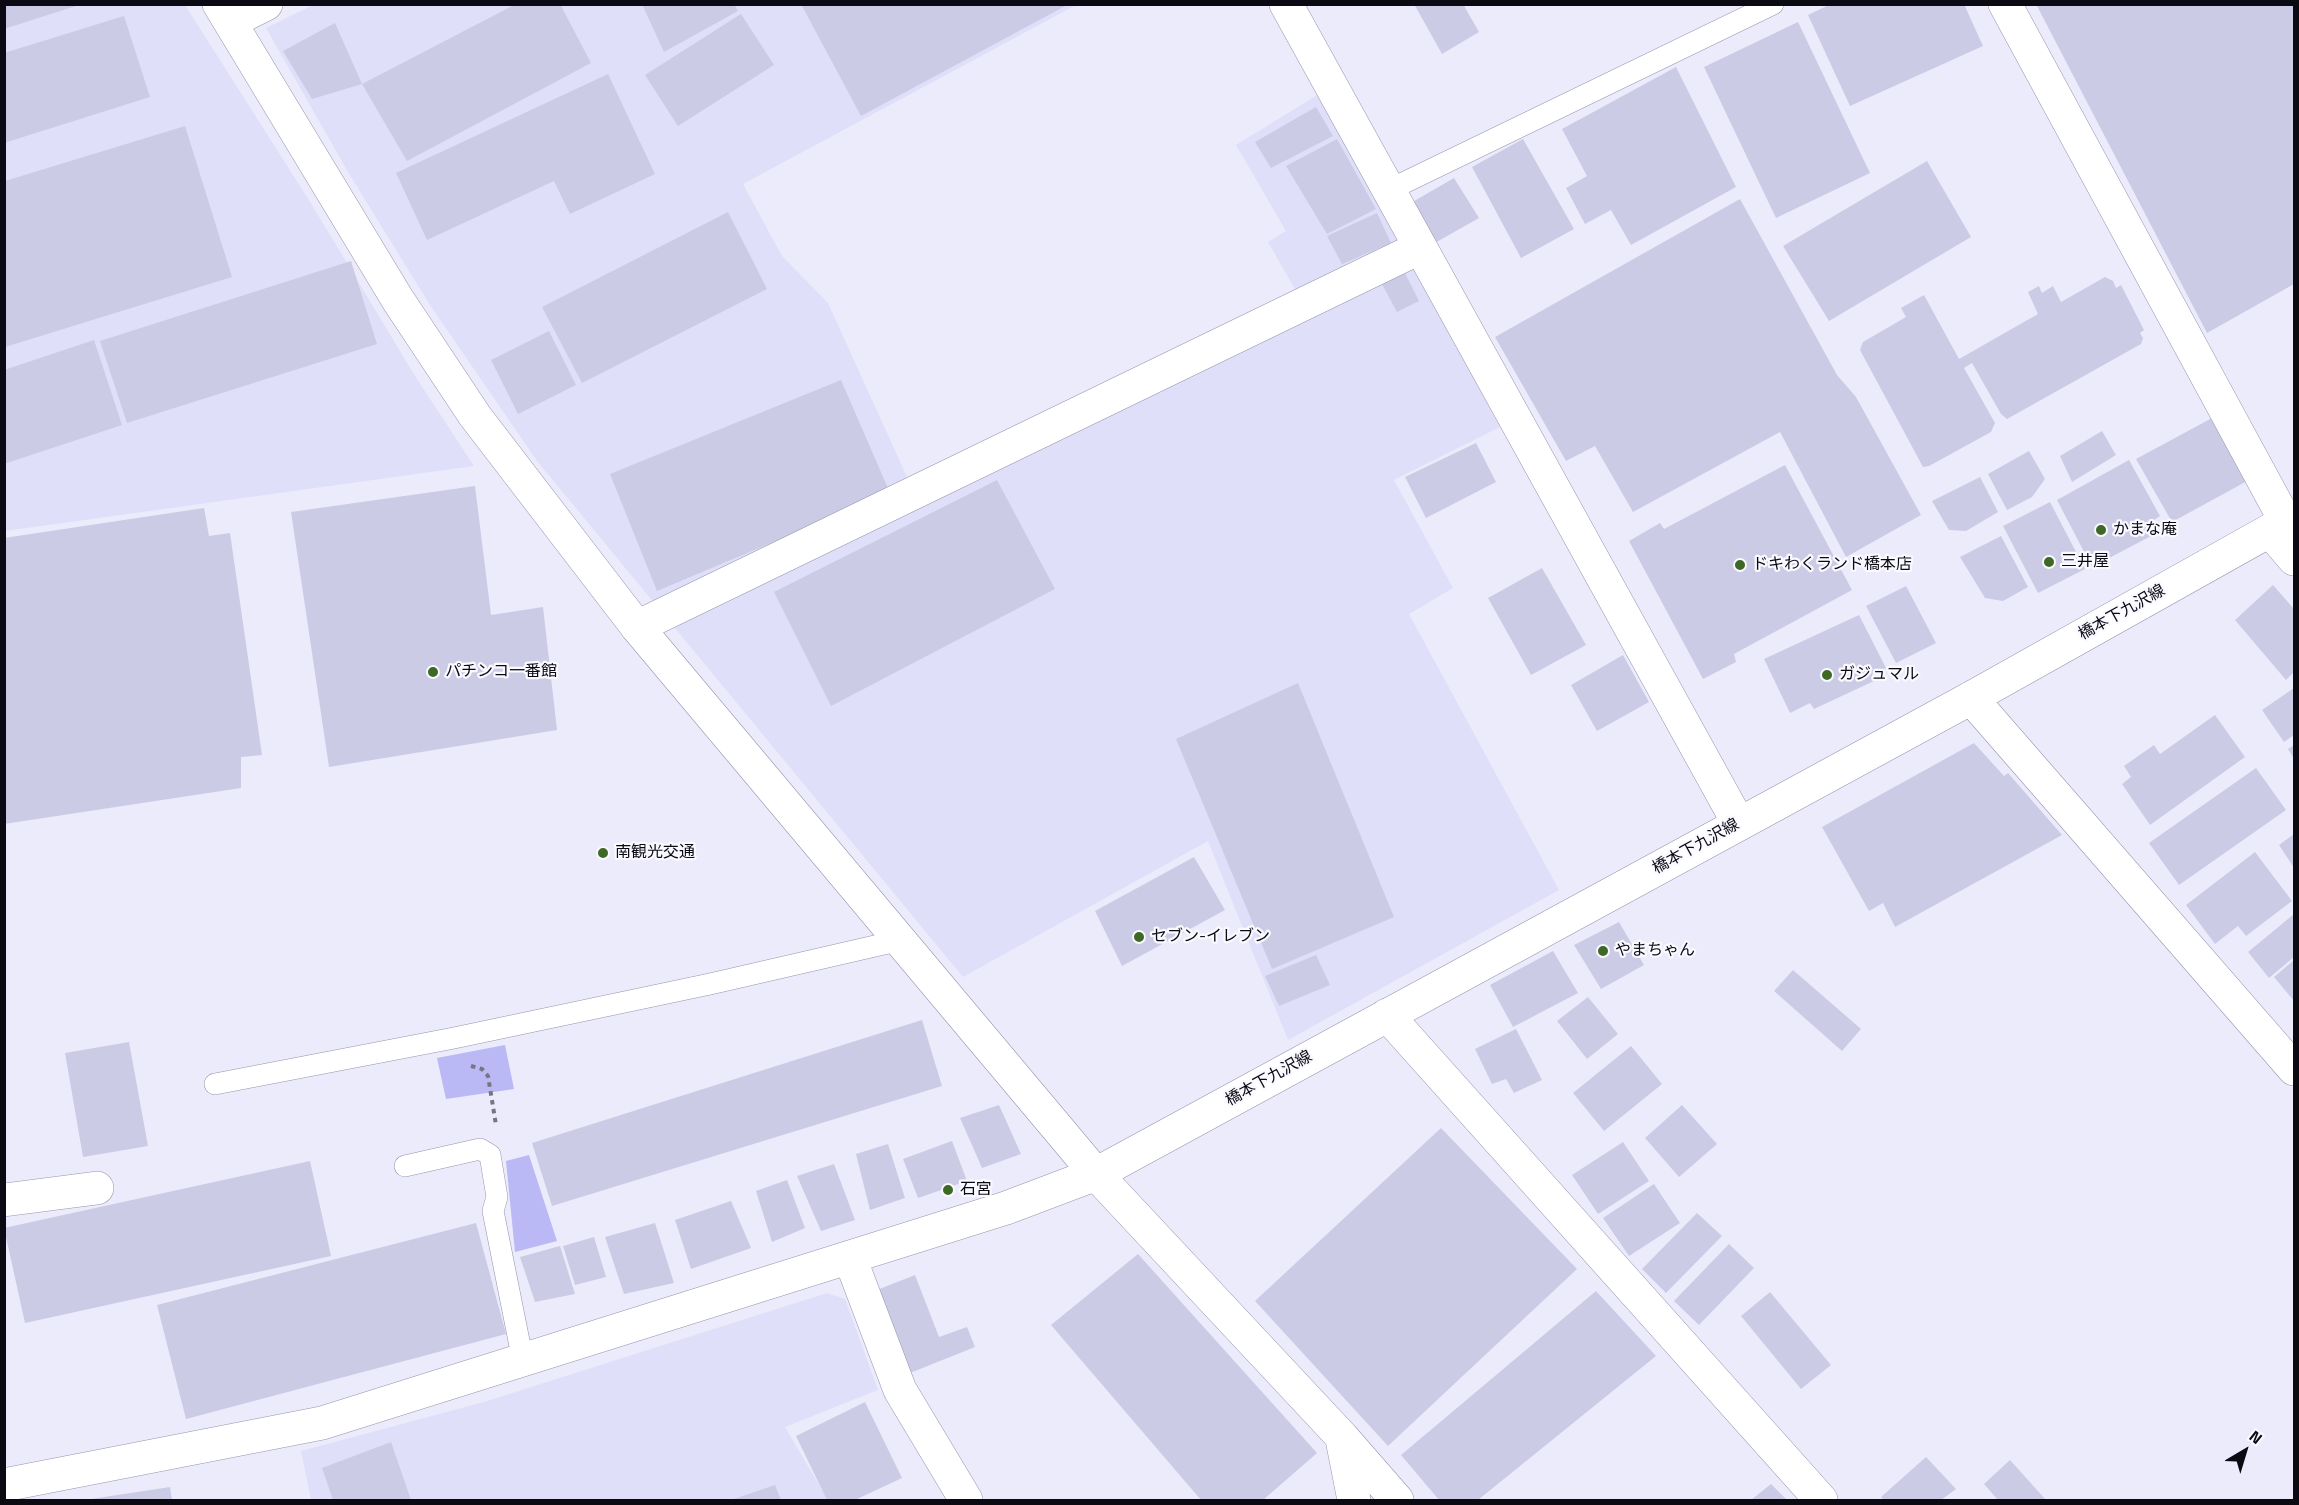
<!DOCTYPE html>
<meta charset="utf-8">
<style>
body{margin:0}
#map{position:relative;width:2299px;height:1505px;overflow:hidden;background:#ebebfb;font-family:"Titillium Web",sans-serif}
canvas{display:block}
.frame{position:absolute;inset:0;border:6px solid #0b0a13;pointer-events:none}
.north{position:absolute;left:2215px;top:1421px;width:60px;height:60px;-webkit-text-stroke:4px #f9f9ff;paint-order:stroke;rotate:38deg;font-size:16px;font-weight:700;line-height:24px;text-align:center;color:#0b0a13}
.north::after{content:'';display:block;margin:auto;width:21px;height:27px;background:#0b0a13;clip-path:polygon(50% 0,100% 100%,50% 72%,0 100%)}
</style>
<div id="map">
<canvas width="2299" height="1505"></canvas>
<div class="frame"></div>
<div class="north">N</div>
</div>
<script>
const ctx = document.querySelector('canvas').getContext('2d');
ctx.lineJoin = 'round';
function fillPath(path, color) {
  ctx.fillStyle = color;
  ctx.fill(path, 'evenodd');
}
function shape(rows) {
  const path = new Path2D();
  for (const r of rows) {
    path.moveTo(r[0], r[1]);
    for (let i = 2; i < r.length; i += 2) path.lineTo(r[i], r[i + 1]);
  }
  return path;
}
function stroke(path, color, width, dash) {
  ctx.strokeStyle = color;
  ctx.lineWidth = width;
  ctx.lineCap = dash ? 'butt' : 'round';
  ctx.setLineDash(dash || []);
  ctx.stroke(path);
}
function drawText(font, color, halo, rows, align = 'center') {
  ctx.font = font + ' "Titillium Web","Noto Sans JP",sans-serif';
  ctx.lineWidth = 4.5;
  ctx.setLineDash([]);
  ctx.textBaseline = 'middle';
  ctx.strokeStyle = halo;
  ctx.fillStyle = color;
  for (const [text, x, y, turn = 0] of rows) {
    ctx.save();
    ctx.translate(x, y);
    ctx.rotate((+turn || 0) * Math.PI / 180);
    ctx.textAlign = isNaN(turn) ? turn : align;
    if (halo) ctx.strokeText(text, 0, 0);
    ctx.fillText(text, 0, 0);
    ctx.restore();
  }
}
const built = shape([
 [315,4,1076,5,743,184,782,256,828,303,908,479,1308,312,1268,242,1286,231,1236,145,1319,94,1500,427,1394,480,1453,588,1409,614,1559,890,1288,1040,1208,841,963,977,537,461,430,305,348,172,266,28],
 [4,5,185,5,312,205,415,376,474,466,5,531],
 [827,1293,845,1299,878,1390,785,1427,828,1500,311,1500,301,1451,484,1402]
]);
const green = shape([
 [505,1045,514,1089,446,1099,437,1058],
 [529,1155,557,1241,515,1252,506,1161]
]);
const building = shape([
 [4,4,79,4,79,5,4,29],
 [516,4,560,4,591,63,407,161,362,84],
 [642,4,734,4,738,11,664,52],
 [801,4,1069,4,861,116],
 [1414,4,1463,4,1479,32,1442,54],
 [1831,4,1964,4,1983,46,1850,106,1808,15],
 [2036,4,2294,4,2294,284,2207,333],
 [741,14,774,65,678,126,645,75],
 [124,16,150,97,4,143,4,53],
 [1798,22,1870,173,1776,218,1704,67],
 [335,23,362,84,312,99,283,51],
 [1676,67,1736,187,1631,245,1611,210,1585,224,1566,188,1587,176,1562,129],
 [608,74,655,174,570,214,554,181,427,240,396,173],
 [1316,107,1333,136,1271,168,1255,142],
 [185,126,232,277,5,347,5,181],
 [1337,139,1376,209,1327,234,1286,166],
 [1523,139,1574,229,1521,258,1472,167],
 [1927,161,1971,237,1829,321,1783,246],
 [1454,178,1479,218,1433,244,1409,204],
 [1740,199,1837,375,1856,397,1921,515,1846,557,1780,432,1633,512,1595,446,1566,461,1495,337],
 [728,212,767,289,582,383,542,307],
 [1377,213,1391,243,1342,264,1327,236],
 [351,261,377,344,127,423,100,341],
 [1404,271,1419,301,1397,312,1382,284],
 [2105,277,2113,281,2116,288,2121,285,2144,330,2140,333,2143,338,2141,344,2007,419,2001,414,1972,363,1964,368,1995,423,1991,432,1929,466,1923,467,1860,350,1863,342,1906,317,1901,308,1924,295,1959,359,2038,314,2028,292,2039,286,2042,293,2053,286,2061,302],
 [549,331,576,385,518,414,491,360],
 [94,340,122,425,4,464,4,370],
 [841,380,890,493,657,591,610,474],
 [2212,418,2249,480,2172,522,2136,459],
 [2102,431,2116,455,2072,482,2060,456],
 [1476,443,1496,482,1426,518,1405,477],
 [2029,451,2045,479,2032,497,2007,510,1988,474],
 [2129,460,2160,516,2145,526,2151,536,2092,567,2057,500],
 [1785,465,1852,590,1734,654,1736,662,1703,679,1629,541,1660,523,1664,529],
 [1980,477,1998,512,1966,531,1949,530,1932,501],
 [997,480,1055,589,831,706,774,592],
 [475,486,491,615,543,607,557,730,329,767,291,512],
 [2050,502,2085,569,2038,593,2003,526],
 [204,508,209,536,230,533,262,755,241,757,241,788,4,824,4,538],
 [2001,536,2028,587,2003,601,1985,598,1960,557],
 [1542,568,1586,645,1531,675,1488,598],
 [2273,585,2294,609,2294,672,2286,680,2235,620],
 [1906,586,1936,643,1896,663,1866,606],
 [1859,615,1886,668,1872,674,1874,681,1814,709,1810,703,1790,713,1764,659],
 [1623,655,1649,702,1597,731,1571,685],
 [1298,683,1394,917,1272,969,1176,739],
 [2294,688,2294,735,2284,742,2262,710],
 [2215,715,2245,757,2150,825,2122,784,2131,777,2124,766,2154,745,2160,754],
 [1974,743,2004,776,2008,773,2062,835,1895,927,1883,903,1869,911,1822,827],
 [2294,745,2294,759,2288,749],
 [2256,768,2286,810,2179,885,2149,843],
 [2294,834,2294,868,2279,845],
 [2255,852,2292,901,2246,936,2238,926,2215,944,2186,905],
 [1194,857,1225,910,1122,966,1095,911],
 [2294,914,2294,957,2269,978,2248,952],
 [1619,922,1644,965,1601,989,1574,945],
 [1553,951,1578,993,1513,1027,1490,985],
 [1316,955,1330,985,1279,1006,1265,976],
 [2294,960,2294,1001,2274,977],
 [1793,970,1861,1029,1842,1051,1774,991],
 [1588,997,1618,1034,1587,1059,1557,1021],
 [922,1020,942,1086,552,1206,532,1143],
 [1516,1029,1542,1080,1514,1093,1506,1079,1492,1084,1475,1049],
 [129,1042,148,1146,83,1157,65,1053],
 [1631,1046,1662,1084,1604,1131,1573,1093],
 [999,1105,1021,1154,982,1168,960,1118],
 [1682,1105,1717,1144,1679,1177,1645,1138],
 [1441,1128,1577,1269,1388,1446,1255,1301],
 [952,1141,967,1181,918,1198,903,1159],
 [1623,1142,1649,1181,1598,1214,1572,1175],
 [888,1144,905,1198,870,1210,856,1154],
 [310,1161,331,1256,25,1323,4,1228],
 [834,1164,855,1220,821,1231,797,1176],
 [787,1180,805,1228,772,1242,756,1191],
 [1654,1184,1680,1223,1629,1256,1603,1218],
 [731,1201,751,1248,691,1269,675,1220],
 [1697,1213,1722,1236,1666,1293,1642,1269],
 [476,1223,506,1334,186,1419,157,1305],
 [655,1223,674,1283,624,1294,605,1237],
 [594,1237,606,1277,575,1285,563,1246],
 [1729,1244,1754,1268,1699,1325,1674,1301],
 [560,1246,575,1294,535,1302,520,1257],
 [1138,1254,1317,1453,1263,1500,1201,1500,1051,1325],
 [915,1275,939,1337,967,1327,975,1347,910,1373,877,1290],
 [1596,1291,1656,1356,1478,1500,1439,1500,1401,1455],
 [1770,1292,1831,1365,1801,1389,1741,1316],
 [865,1402,902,1478,855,1500,827,1500,796,1436],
 [391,1442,411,1500,333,1500,322,1468],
 [1926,1457,1956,1489,1941,1500,1884,1500,1881,1497],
 [2010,1460,2046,1500,1998,1500,1984,1484],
 [1771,1484,1787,1500,1751,1500],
 [775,1485,781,1500,731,1500],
 [170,1487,172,1500,91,1500,91,1499]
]);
const path = shape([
 [471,1066,482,1069,488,1076,496,1125]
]);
const lane = shape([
 [1389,190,1773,4],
 [215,1084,454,1038,710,984,901,940],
 [405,1166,480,1149,490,1155,497,1197,493,1211,523,1361]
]);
const street = shape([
 [1286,4,1739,824],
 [2005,4,2286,522],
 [2270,531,2294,559],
 [637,627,1419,248],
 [1971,698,2294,1069],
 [1387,1015,1821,1500],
 [1096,1174,1342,1437,1397,1500],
 [4,1200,97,1188],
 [850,1258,900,1390,966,1500],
 [1342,1439,1354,1500]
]);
const secondary = shape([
 [219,4,398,300,475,416,637,627,1096,1174],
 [230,22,266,4],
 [4,1485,322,1423,1006,1208,1096,1174,1971,698,2294,517]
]);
const markers = [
 [2101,530,6,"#3d6826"],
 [2049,562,6,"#3d6826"],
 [1740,565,6,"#3d6826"],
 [433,672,6,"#3d6826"],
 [1827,675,6,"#3d6826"],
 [603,853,6,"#3d6826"],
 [1139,937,6,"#3d6826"],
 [1603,951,6,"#3d6826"],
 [948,1190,6,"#3d6826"]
];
const poiNames = [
 ["かまな庵",2113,530],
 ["三井屋",2061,562],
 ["ドキわくランド橋本店",1752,565],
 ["パチンコ一番館",445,672],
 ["ガジュマル",1839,675],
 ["南観光交通",615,853],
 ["セブン-イレブン",1151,937],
 ["やまちゃん",1615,951],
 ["石宮",960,1190]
];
const streetNames = [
 ["橋本下九沢線",2122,613,-29],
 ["橋本下九沢線",1696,847,-29],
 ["橋本下九沢線",1269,1079,-29]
];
fillPath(built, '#dfdffa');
fillPath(green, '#bbb8f6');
fillPath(building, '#cccbe6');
stroke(lane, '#9594ad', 22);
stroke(street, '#9594ad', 34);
stroke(secondary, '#9594ad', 34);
stroke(path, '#767682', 4, [4.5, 4.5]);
stroke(lane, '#fff', 21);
stroke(street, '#fff', 33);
stroke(secondary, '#fff', 33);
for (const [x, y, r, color] of markers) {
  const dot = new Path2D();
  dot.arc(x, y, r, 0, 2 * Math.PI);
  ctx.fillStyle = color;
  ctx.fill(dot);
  stroke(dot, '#f9f9ff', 2);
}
drawText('16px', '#0b0a13', '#f9f9ff', poiNames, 'left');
drawText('16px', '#0b0a13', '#f9f9ff', streetNames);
</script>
